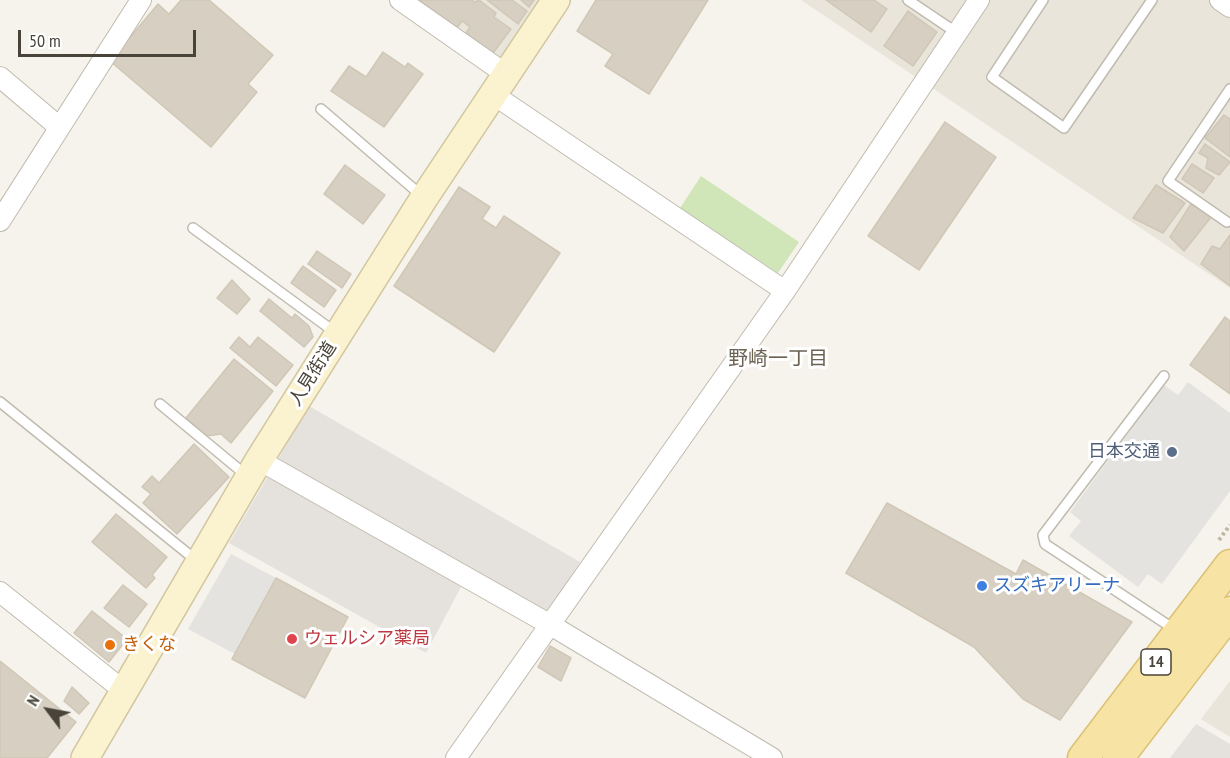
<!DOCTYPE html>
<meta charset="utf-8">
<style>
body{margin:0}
#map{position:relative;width:1230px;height:758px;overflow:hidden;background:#f5f3ec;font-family:"PT Sans Narrow",sans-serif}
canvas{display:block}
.north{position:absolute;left:18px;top:680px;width:60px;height:60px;-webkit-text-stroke:4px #fff;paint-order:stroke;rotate:302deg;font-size:16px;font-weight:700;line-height:24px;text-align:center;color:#49443a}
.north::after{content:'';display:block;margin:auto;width:21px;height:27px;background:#49443a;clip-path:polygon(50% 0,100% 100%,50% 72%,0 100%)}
.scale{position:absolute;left:18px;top:30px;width:178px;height:27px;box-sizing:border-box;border:3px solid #49443a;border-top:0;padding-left:8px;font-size:18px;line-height:21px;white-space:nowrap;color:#49443a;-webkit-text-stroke:4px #fff;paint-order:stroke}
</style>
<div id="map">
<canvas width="1230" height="758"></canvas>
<div class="north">N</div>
<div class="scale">50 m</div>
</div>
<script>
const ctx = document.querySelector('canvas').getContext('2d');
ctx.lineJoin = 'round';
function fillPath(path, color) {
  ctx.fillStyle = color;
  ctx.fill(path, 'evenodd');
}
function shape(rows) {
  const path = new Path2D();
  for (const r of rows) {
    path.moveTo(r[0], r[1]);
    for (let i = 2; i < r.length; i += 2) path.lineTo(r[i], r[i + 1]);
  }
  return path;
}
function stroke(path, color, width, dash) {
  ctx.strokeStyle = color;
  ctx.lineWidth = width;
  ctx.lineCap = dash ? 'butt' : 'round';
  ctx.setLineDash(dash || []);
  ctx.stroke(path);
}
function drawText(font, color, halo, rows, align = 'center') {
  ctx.font = font + ' "PT Sans Narrow","Noto Sans JP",sans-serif';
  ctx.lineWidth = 6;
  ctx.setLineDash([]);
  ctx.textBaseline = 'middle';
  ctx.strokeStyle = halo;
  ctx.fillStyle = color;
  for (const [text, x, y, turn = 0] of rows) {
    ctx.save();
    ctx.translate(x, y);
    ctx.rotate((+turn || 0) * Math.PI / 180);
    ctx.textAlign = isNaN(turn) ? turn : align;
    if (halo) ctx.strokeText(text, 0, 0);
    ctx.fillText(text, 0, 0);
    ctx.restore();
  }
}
const residential = shape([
 [419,0,538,0,500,60],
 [801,0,1213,0,1230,12,1230,288],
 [1230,681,1230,737,1201,719]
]);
const industrial = shape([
 [309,406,580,562,540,624,462,585,426,653,229,543],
 [1196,724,1230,744,1230,758,1170,758]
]);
const green = shape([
 [701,176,799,242,778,273,680,208]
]);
const parking = shape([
 [1188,382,1230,413,1230,491,1162,584,1148,574,1138,587,1069,536,1081,521,1070,512,1164,385,1178,395],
 [231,554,276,578,235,654,188,629]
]);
const building = shape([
 [181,0,209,0,273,55,248,84,257,92,211,147,110,61,158,4,169,14,181,0],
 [419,0,472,0,475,2,479,0,496,13,494,17,511,29,493,53,466,33,470,27,462,21,457,28,419,0],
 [487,0,512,0,527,11,518,24,487,0],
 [521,0,534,0,529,7,521,0],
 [596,0,708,0,649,94,605,66,613,54,577,31,596,0],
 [826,0,874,0,887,9,871,32,826,0],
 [908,11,937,32,913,66,884,46,908,11],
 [383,52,405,67,408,63,423,74,384,127,331,91,349,66,366,77,383,52],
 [1224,115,1230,119,1230,157,1205,138,1224,115],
 [945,122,996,157,919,270,868,236,945,122],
 [1205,144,1230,162,1219,175,1206,168,1208,158,1199,153,1205,144],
 [1192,164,1214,178,1203,193,1182,179,1192,164],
 [345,165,385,195,363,224,324,194,345,165],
 [1156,185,1185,203,1163,233,1133,218,1156,185],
 [459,187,490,207,482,219,496,228,504,216,560,253,494,352,394,286,459,187],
 [1191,204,1212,216,1184,251,1170,237,1191,204],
 [1230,235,1230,286,1201,264,1212,246,1220,249,1230,235],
 [317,251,351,274,342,288,308,264,317,251],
 [303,266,336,290,324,307,291,283,303,266],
 [232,280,250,299,237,314,217,298,232,280],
 [269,299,292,318,295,314,309,326,313,337,304,347,260,311,269,299],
 [1225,317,1230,321,1230,394,1190,365,1225,317],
 [239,337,250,347,258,337,293,365,276,386,230,348,239,337],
 [234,359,273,391,231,443,221,434,206,436,186,418,234,359],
 [194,444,229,477,177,534,143,503,151,494,142,487,152,476,159,483,194,444],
 [887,503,1016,574,1023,560,1132,622,1060,720,1023,699,974,647,846,573,887,503],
 [116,514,167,557,152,575,155,578,146,588,92,542,116,514],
 [276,578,348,617,305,698,232,659,276,578],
 [123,585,147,604,129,627,104,608,123,585],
 [92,611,127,639,109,662,74,633,92,611],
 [550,646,571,658,561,681,538,667,550,646],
 [0,661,76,722,47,758,0,758,0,661],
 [72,687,89,703,79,714,64,701,72,687]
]);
const path = shape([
 [1219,540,1230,525]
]);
const service = shape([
 [908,0,957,33],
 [1043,0,992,77,1064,128,1152,0],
 [321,109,422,196],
 [1227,222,1168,181,1230,89],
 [193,228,336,333],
 [1164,376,1043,535,1045,544,1177,631],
 [0,402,197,561],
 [160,404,247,476]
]);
const minor = shape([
 [400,0,507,75],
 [1220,0,1230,7],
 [0,77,59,127],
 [494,95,785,291],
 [0,221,141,0],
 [259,460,549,624,772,758],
 [0,592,124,691],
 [456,758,785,291,979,0]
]);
const secondary = shape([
 [85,758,259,460,424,198,556,0]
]);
const primary = shape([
 [1083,758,1230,565],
 [1118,758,1230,612]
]);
const markers = [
 [1172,452,6,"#5c6f8a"],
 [982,586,6,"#3f7fe0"],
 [292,639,6,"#e0444e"],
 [110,645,6,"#e8710a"]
];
const shields = [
 [1156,662,30]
];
const shieldNames = [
 ["14",1156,662]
];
const streetNames = [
 ["人見街道",313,374,-58]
];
const serviceNames = [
 ["日本交通",1160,452]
];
const shopNames = [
 ["スズキアリーナ",994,586]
];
const healthNames = [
 ["ウェルシア薬局",304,639]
];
const foodNames = [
 ["きくな",122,645]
];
const neighbourhoodNames = [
 ["野崎一丁目",778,359]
];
fillPath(residential, '#e9e5db');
fillPath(industrial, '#e5e2dd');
fillPath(green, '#d0e6b9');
fillPath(parking, '#e4e3e0');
fillPath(building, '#d6cfc2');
stroke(building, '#d0c7b6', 1.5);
stroke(service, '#c0bbaf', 12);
stroke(minor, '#c0bbaf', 22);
stroke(secondary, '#d1c69f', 30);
stroke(primary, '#dcc173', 33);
stroke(path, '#c1b7a2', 4, [3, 3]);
stroke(service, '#fff', 9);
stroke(minor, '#fff', 20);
stroke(secondary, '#fbf2d0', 27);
stroke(primary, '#f7e3a3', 30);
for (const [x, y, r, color] of markers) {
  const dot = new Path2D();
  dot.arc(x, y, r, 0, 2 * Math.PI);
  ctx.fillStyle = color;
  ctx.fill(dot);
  stroke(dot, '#fff', 2);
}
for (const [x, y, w] of shields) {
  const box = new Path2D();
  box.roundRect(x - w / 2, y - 13, w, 26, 4.5);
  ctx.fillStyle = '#fff';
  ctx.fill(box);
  stroke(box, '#49443a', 1.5);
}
drawText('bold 16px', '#49443a', null, shieldNames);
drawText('18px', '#49443a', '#fff', streetNames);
drawText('18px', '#4e5e75', '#fff', serviceNames, 'right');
drawText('18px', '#366cbe', '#fff', shopNames, 'left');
drawText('18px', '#be3a42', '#fff', healthNames, 'left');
drawText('18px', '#c56008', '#fff', foodNames, 'left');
drawText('20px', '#6b6252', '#fff', neighbourhoodNames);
</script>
